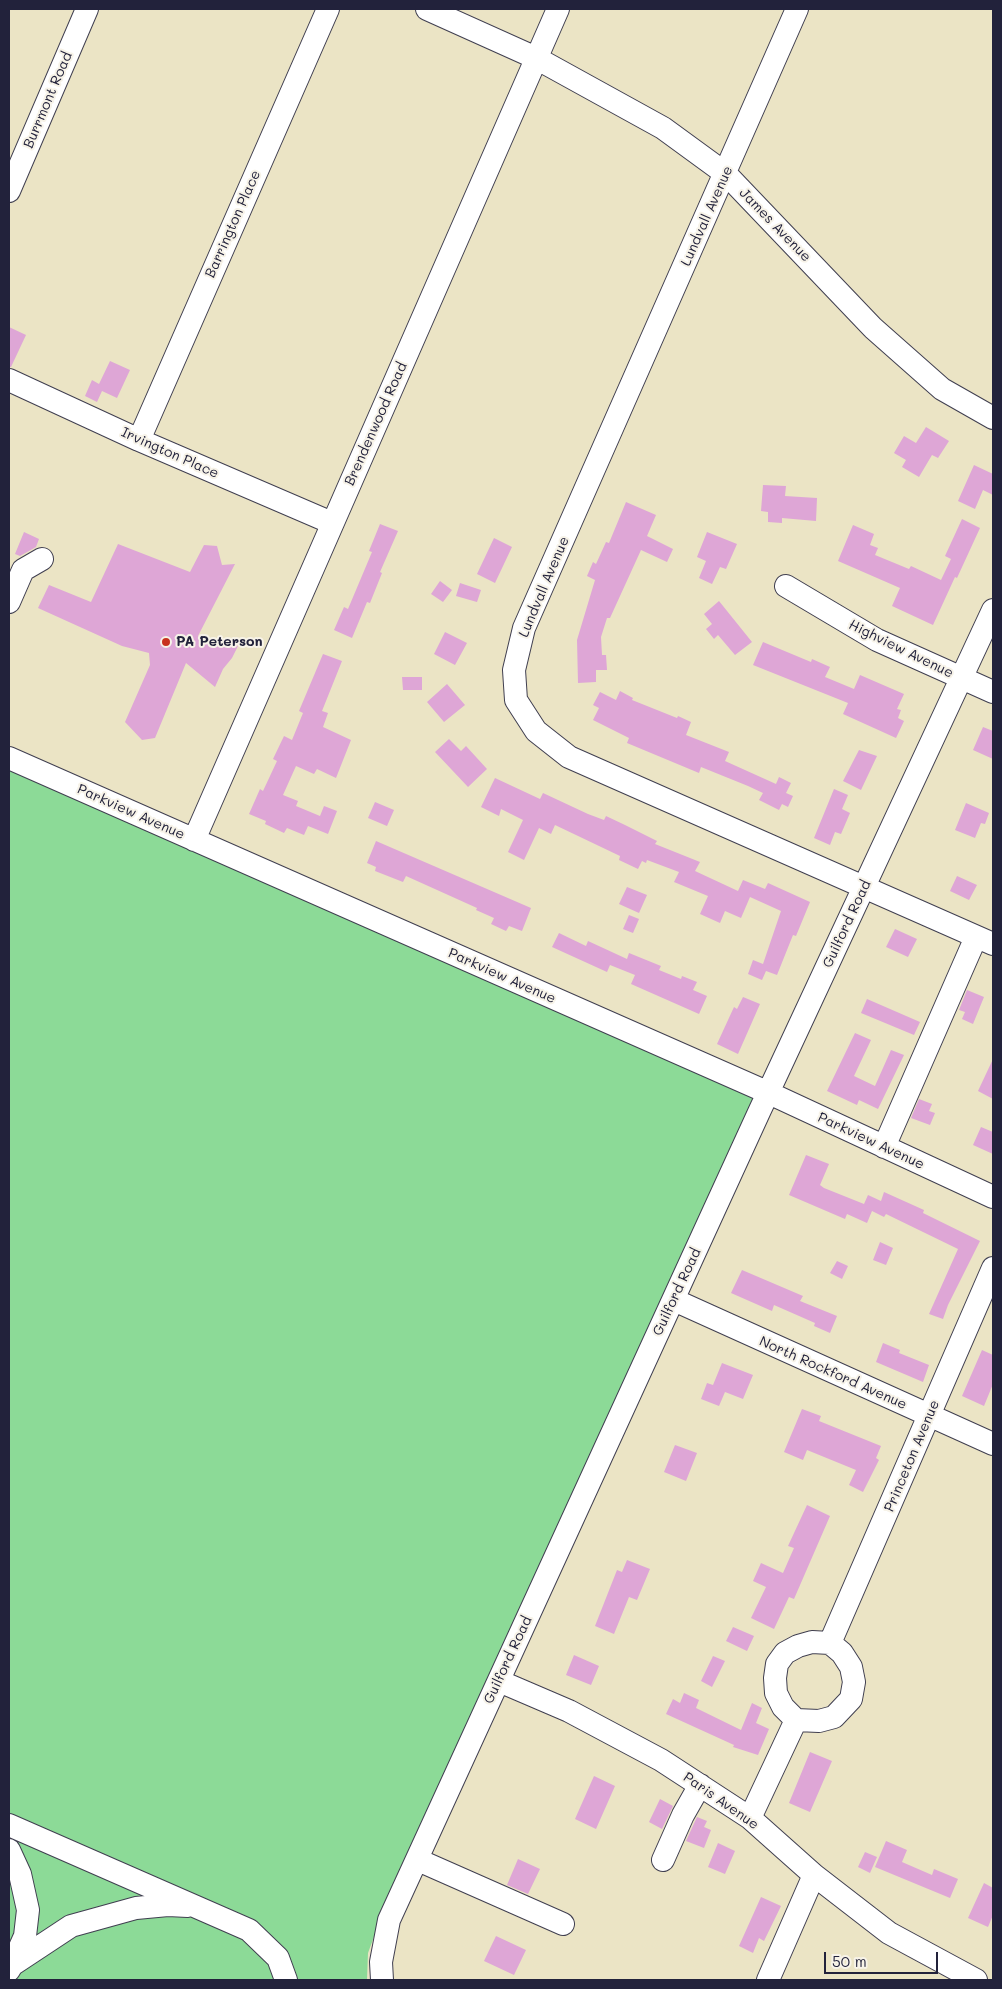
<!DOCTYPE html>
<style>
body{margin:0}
#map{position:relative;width:1002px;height:1989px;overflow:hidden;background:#ebe4c5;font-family:Mali,sans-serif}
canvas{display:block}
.frame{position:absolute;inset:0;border:10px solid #22223b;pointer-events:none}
.scale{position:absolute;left:824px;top:1952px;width:114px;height:22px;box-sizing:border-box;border:2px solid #22223b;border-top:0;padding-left:6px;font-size:15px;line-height:18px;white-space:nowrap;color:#22223b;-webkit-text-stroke:4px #f7f3e8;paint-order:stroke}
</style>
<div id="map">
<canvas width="1002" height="1989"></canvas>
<div class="frame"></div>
<div class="scale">50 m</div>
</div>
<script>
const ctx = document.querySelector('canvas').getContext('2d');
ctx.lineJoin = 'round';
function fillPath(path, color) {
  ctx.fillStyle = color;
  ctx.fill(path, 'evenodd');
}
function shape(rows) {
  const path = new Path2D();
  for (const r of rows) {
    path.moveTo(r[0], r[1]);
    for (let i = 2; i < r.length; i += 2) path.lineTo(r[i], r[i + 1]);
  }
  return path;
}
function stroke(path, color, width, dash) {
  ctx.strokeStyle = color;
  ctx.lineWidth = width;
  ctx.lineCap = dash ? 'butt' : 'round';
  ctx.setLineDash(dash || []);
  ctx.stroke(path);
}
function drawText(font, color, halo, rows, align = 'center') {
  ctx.font = font + ' Mali,sans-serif';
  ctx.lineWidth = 4;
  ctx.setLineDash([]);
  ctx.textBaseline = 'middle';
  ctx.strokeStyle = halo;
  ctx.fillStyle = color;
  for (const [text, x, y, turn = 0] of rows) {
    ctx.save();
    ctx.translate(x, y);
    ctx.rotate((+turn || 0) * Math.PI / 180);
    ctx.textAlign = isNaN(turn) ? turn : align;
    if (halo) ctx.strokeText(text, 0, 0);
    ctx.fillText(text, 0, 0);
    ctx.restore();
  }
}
const green = shape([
 [9,767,757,1093,379,1923,368,1953,367,1980,9,1980]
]);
const building = shape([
 [9,327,26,335,11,367,9,367],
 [110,361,130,370,117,398,102,391,97,402,85,396,92,380,99,384],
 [926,427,949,441,938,458,932,455,919,477,902,467,906,460,894,453,904,436,916,443],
 [974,465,993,474,993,495,983,490,975,509,958,501],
 [763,485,786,486,785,496,817,498,816,521,782,518,782,523,768,522,768,512,761,511],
 [626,502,656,515,647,536,673,549,667,562,641,550,610,618,607,618,601,637,602,655,606,655,607,670,596,670,596,682,578,683,577,640,595,580,587,576,593,562,596,564,606,542,609,543],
 [962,519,980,528,957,578,955,577,933,625,892,606,900,588,838,561,853,525,874,534,870,545,878,548,875,555,909,569,911,566,941,580,951,559,945,556],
 [380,524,398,531,380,572,382,573,370,603,367,602,352,638,334,630,344,607,348,609,372,552,369,551],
 [24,532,39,539,36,547,20,556,15,554],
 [707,532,737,544,726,569,720,567,712,584,699,578,706,561,697,557],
 [494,538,512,547,495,583,477,574],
 [118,544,190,572,204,545,217,546,222,565,235,564,198,636,238,646,232,658,223,669,215,687,186,663,155,738,142,740,125,722,150,665,149,653,122,646,38,608,49,585,91,602],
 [440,581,452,590,443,602,431,594],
 [460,583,481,590,477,602,456,596],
 [719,601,752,642,735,655,718,635,714,639,706,629,712,624,704,614],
 [445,632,467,643,455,665,434,654],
 [763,642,811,662,812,659,830,667,825,677,854,689,860,675,904,694,897,709,901,710,898,718,904,721,896,738,843,714,848,703,753,665],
 [323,654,342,661,322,711,328,713,323,727,351,740,336,778,317,769,314,774,296,766,283,795,298,801,296,806,320,816,324,806,337,811,328,834,308,826,304,835,287,828,284,833,265,824,266,821,249,814,260,789,263,791,277,761,273,759,284,736,292,740,303,713,299,711],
 [402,677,422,677,422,690,403,690],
 [447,684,465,705,444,722,427,702],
 [620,691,633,698,632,700,677,718,678,716,691,722,686,735,729,752,725,761,776,784,779,777,791,783,786,793,793,796,788,807,782,804,779,810,759,800,763,793,748,786,701,767,699,773,627,743,629,738,593,720,599,708,593,705,600,692,616,700],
 [983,727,993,731,993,759,973,750],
 [449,739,461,751,466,746,487,769,468,787,435,752],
 [859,750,877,756,861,790,843,781],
 [495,778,540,799,543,793,588,814,604,820,606,816,625,825,657,841,655,844,700,862,695,871,738,891,743,880,765,889,768,883,810,902,796,936,793,935,777,975,766,971,762,980,748,974,753,960,763,964,781,911,750,897,741,918,725,911,720,923,700,914,708,896,674,882,679,872,647,860,646,863,642,861,638,869,619,860,620,856,555,825,551,834,539,828,524,860,508,852,523,820,501,809,499,816,481,807],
 [834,789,848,795,842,809,850,813,841,834,835,832,830,845,814,838],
 [375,802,394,810,387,826,368,818],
 [966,803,989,813,985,824,981,823,975,838,955,830],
 [376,841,531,908,522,931,509,926,506,931,491,924,494,918,476,910,477,908,406,876,403,882,375,871,376,867,367,863],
 [957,876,977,885,969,900,950,891],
 [627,887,647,895,639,913,619,904],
 [629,915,639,919,633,933,623,929],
 [895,929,917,939,908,957,886,947],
 [559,933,586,946,588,941,627,959,629,953,661,966,659,970,681,979,682,976,697,982,693,990,707,996,699,1014,631,984,635,975,610,965,607,972,552,947],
 [967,990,984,997,973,1024,962,1019,965,1012,959,1010],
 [743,997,760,1004,738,1054,717,1044,734,1007,737,1009],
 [867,999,920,1022,914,1035,861,1013],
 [855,1033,871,1040,854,1076,875,1086,891,1050,904,1055,878,1109,859,1100,857,1105,827,1091],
 [993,1059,993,1099,978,1091],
 [919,1099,932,1104,929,1111,935,1113,930,1125,911,1118],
 [981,1127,993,1132,993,1154,973,1145],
 [806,1155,829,1164,820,1185,824,1188,864,1204,868,1195,881,1201,884,1192,924,1210,923,1213,980,1241,948,1305,943,1319,929,1314,958,1249,886,1214,884,1217,872,1211,867,1223,847,1214,845,1219,789,1195],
 [880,1242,893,1248,886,1265,873,1260],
 [837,1261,848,1266,842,1279,830,1273],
 [742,1270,803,1296,800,1301,837,1316,830,1333,814,1326,815,1323,774,1305,772,1311,731,1293],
 [883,1343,900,1350,899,1353,929,1365,923,1382,876,1362],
 [982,1350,993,1355,993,1384,984,1406,962,1396],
 [722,1363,753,1375,743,1399,725,1392,719,1406,701,1399,707,1383,713,1385],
 [802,1409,821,1416,819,1421,881,1446,876,1458,879,1460,863,1492,849,1485,856,1470,807,1450,803,1460,784,1452],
 [675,1445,697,1453,686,1481,664,1472],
 [807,1505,830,1516,794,1599,789,1597,774,1629,751,1618,766,1587,753,1581,761,1563,783,1573,794,1548,788,1546],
 [627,1560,650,1569,637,1600,629,1597,614,1634,595,1626,617,1570,622,1572],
 [733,1627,754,1636,747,1651,726,1641],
 [574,1655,599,1666,591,1685,566,1675],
 [713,1656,725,1661,712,1687,701,1681],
 [684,1693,699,1700,696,1708,741,1730,752,1703,762,1708,756,1723,769,1729,758,1755,733,1747,734,1745,666,1714,673,1699,680,1703],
 [810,1752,832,1761,810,1812,789,1803],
 [594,1776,615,1786,596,1829,575,1819],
 [660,1799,673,1806,662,1829,649,1822],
 [697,1817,707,1821,704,1827,711,1830,704,1848,686,1841],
 [886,1841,907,1850,902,1862,932,1875,934,1869,958,1879,950,1898,875,1867],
 [718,1843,735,1851,725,1874,708,1867],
 [865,1852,877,1857,870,1873,858,1867],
 [518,1859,540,1869,528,1894,507,1885],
 [984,1883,993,1888,993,1915,988,1927,968,1918],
 [761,1897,781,1906,764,1941,759,1938,753,1953,739,1946],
 [496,1936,526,1950,514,1975,484,1961]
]);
const minor = shape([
 [427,9,536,58,614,101,663,128,726,174,873,328,942,389,993,418],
 [797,9,524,628,514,670,516,700,536,731,569,757,993,944],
 [9,191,87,9],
 [9,380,139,440,332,523],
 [139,440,328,9],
 [786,586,877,640,993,692],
 [9,602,23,570,42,559],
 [9,758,769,1093,993,1197],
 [194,840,558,9],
 [884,1147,976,937],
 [674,1300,993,1444],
 [812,1642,830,1643,842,1653,851,1667,854,1682,851,1699,834,1717,819,1721,796,1720,783,1707,776,1693,775,1678,777,1664,785,1653,798,1646,812,1642],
 [830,1643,993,1268],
 [499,1681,569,1711,661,1760,750,1818,814,1875,889,1933,976,1980],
 [750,1818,796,1720],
 [9,1825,249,1930,278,1958,286,1980],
 [9,1850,20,1874,28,1910,25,1936,12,1965],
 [418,1860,563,1924],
 [663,1860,683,1815,700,1785],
 [9,1970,12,1965,71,1926,136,1908,168,1905,188,1906],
 [382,1980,381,1962,389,1920,760,1110,993,610],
 [768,1980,814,1875]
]);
const markers = [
 [166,642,5,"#c8321e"]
];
const streetNames = [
 ["Burrmont Road",48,100,-67],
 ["Lundvall Avenue",707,216,-66],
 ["Barrington Place",233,224,-66],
 ["James Avenue",775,225,46],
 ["Brendenwood Road",376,424,-66],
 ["Irvington Place",170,453,24],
 ["Lundvall Avenue",544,587,-67],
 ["Highview Avenue",901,649,26],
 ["Parkview Avenue",131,812,24],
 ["Guilford Road",847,924,-65],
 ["Parkview Avenue",502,976,24],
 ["Parkview Avenue",871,1141,25],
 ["Guilford Road",677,1292,-65],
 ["North Rockford Avenue",833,1373,24],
 ["Princeton Avenue",912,1456,-67],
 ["Guilford Road",508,1660,-65],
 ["Paris Avenue",721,1801,35]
];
const poiNames = [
 ["PA Peterson",176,642]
];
fillPath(green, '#8cda97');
fillPath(building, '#dea6d6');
stroke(minor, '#403f50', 24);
stroke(minor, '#fff', 22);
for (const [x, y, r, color] of markers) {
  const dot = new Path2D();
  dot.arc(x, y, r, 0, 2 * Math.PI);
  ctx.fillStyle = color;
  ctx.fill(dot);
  stroke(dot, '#f7f3e8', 2);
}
drawText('14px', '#22223b', '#f7f3e8', streetNames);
drawText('bold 14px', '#22223b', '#f7f3e8', poiNames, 'left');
</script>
